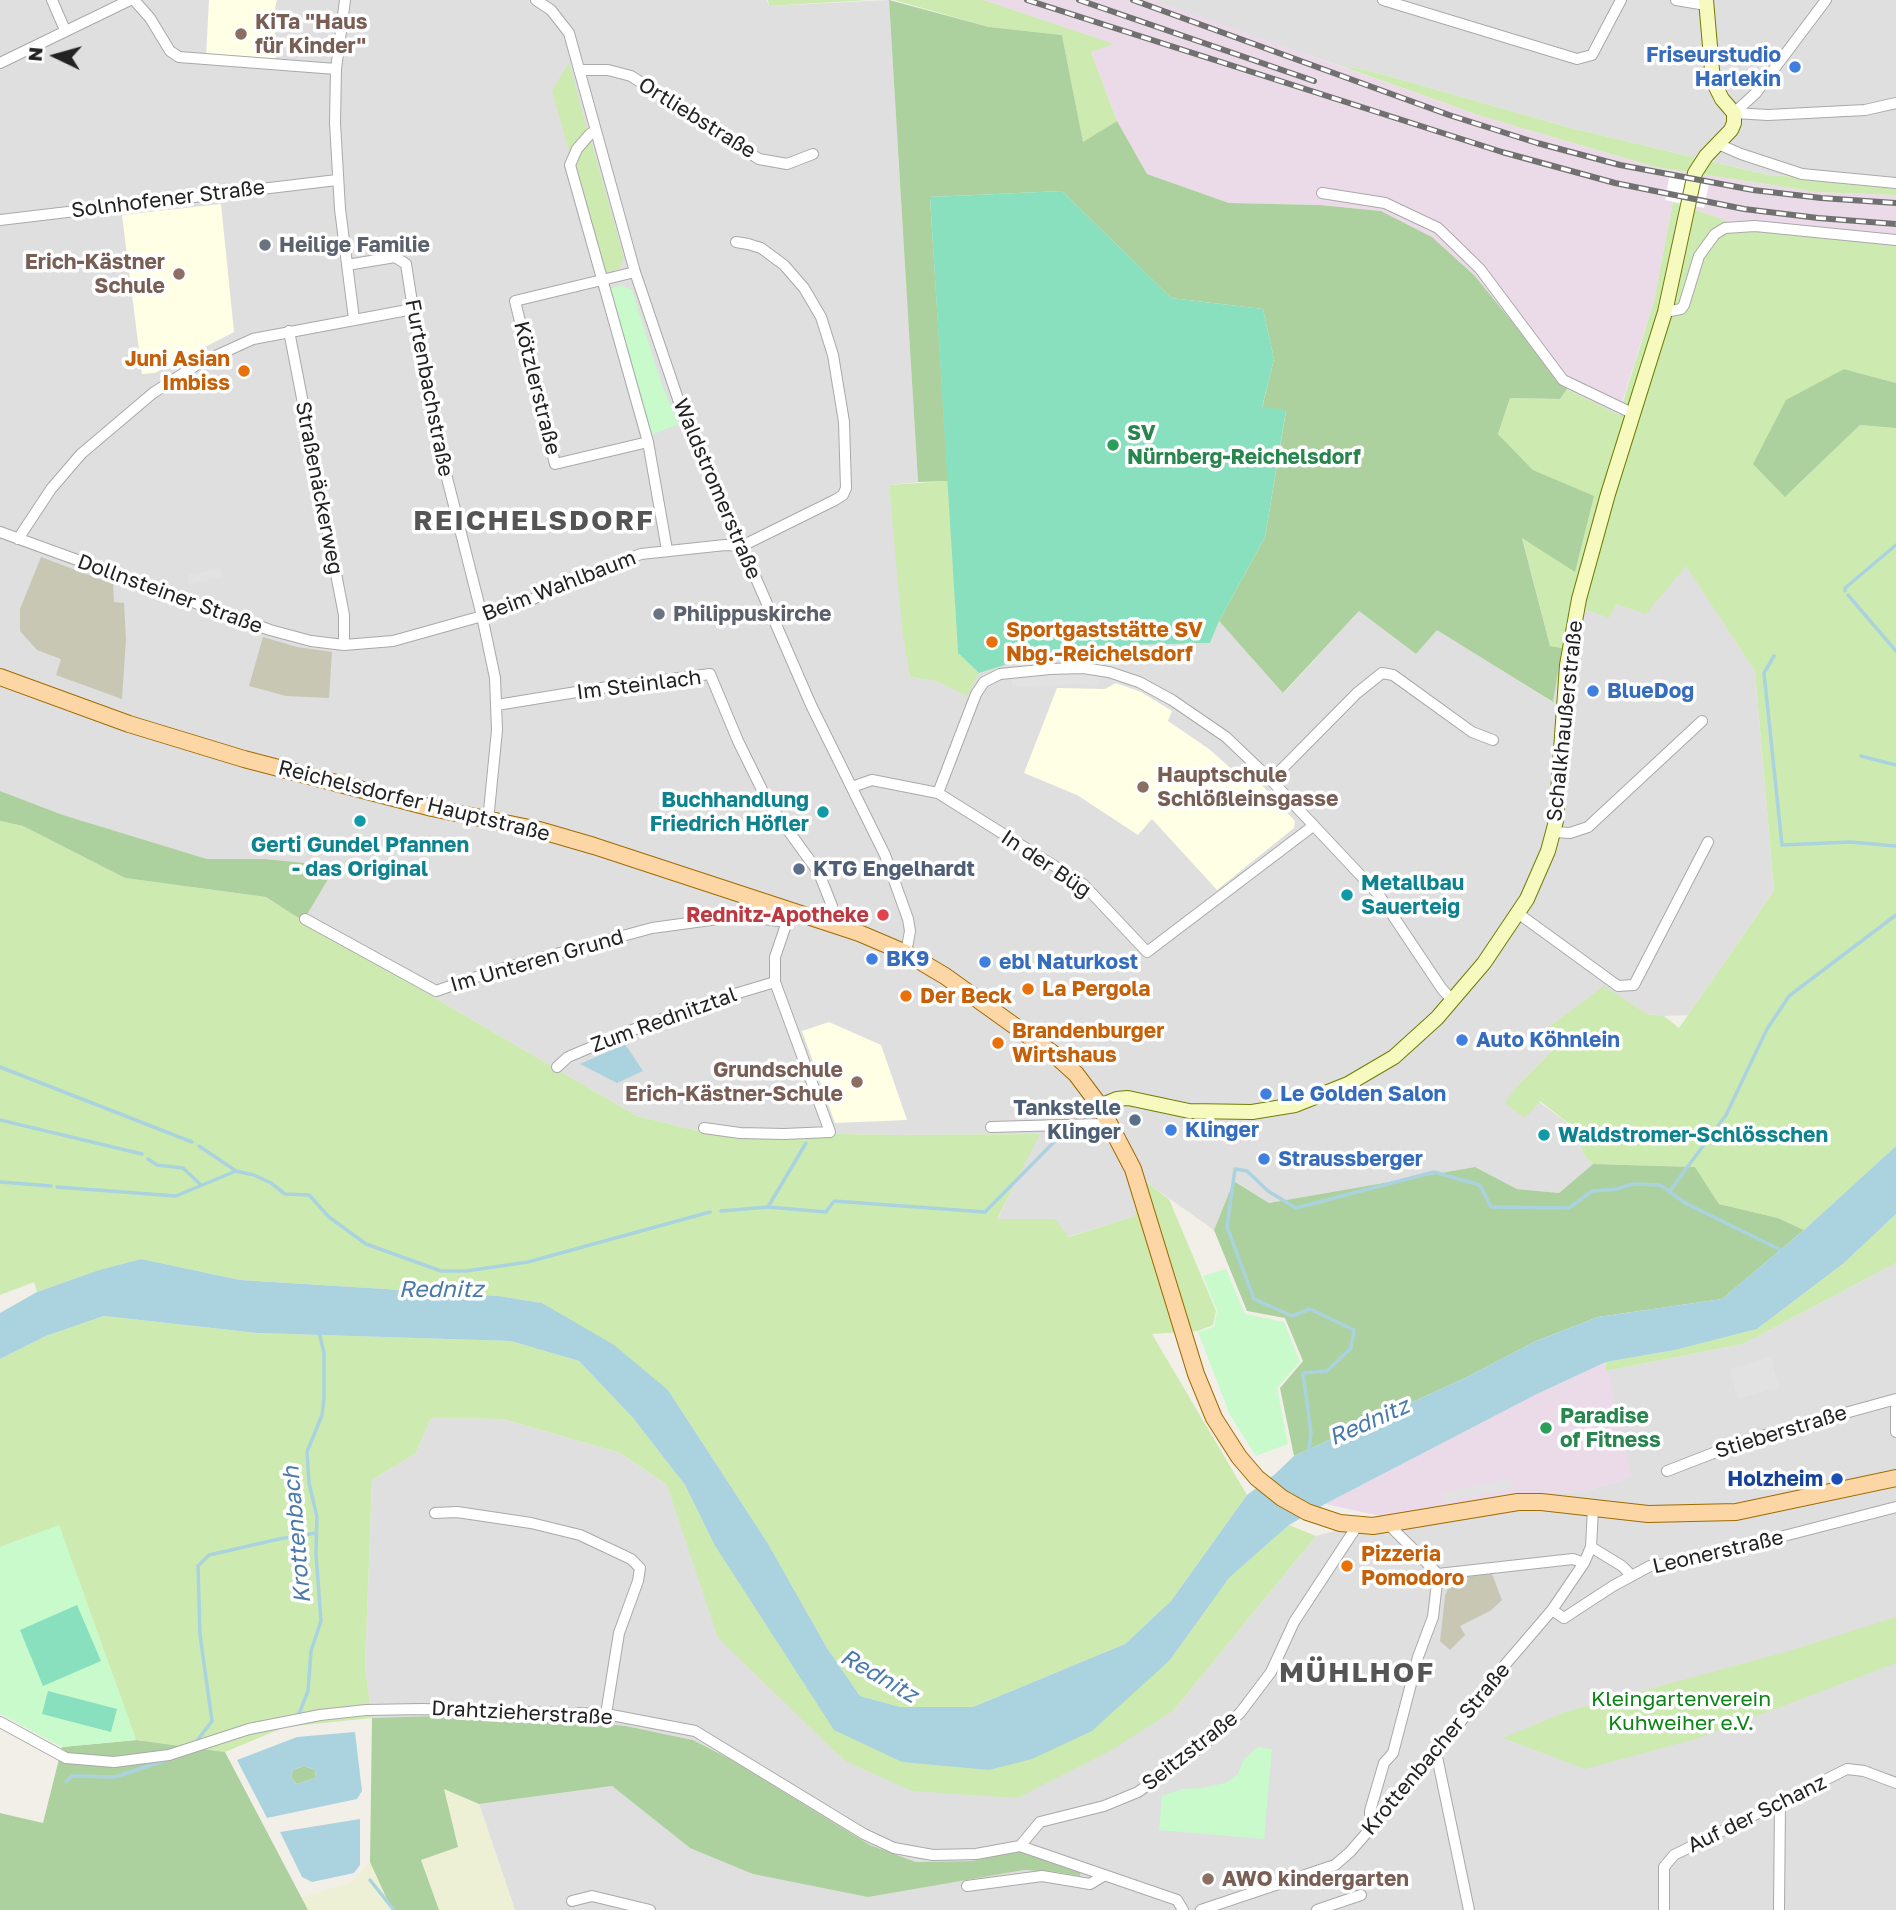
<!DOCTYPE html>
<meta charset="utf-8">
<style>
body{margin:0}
#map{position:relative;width:1896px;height:1910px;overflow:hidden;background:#f2efe9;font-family:"Golos Text",sans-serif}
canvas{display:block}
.north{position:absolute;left:21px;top:21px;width:70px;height:70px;-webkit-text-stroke:5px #fff;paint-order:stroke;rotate:275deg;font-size:19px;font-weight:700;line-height:28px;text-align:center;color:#222}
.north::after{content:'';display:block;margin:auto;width:24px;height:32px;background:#222;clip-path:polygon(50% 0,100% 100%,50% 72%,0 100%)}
</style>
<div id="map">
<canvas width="1896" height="1910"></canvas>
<div class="north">N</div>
</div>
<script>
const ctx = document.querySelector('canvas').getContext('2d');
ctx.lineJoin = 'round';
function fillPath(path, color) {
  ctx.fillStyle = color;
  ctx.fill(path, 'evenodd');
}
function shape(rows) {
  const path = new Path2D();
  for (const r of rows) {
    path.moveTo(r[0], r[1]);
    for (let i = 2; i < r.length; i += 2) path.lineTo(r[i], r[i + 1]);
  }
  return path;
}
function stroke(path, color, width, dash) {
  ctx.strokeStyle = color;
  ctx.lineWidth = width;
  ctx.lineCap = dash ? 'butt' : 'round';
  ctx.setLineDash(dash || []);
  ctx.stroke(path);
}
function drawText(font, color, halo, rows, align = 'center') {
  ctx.font = font + ' "Golos Text",sans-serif';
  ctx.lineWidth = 7;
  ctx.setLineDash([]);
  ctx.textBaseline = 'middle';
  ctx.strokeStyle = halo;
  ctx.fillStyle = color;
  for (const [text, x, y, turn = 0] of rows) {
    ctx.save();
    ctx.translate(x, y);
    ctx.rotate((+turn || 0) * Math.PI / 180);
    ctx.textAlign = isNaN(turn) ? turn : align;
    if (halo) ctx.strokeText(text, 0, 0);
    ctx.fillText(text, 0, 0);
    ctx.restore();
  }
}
const residential = shape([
 [0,0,767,0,769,6,889,0,918,482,889,485,910,677,936,681,967,695,979,673,1047,652,1109,653,1126,657,1129,645,1210,643,1219,621,1284,693,1359,611,1416,654,1437,629,1552,702,1562,648,1585,609,1616,604,1686,565,1755,671,1774,891,1688,1015,1664,1016,1647,1014,1604,987,1538,1035,1552,1051,1517,1086,1573,1127,1585,1157,1593,1164,1559,1193,1517,1189,1475,1167,1269,1203,1235,1181,1214,1230,1146,1182,1135,1216,1068,1237,1055,1219,997,1220,1039,1134,900,1135,702,1132,637,1116,303,921,335,866,265,859,207,859,63,815,0,791],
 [1153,0,1896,0,1896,183,1768,175,1567,127,1367,70,1341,66,1235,31],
 [1896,1263,1896,1910,515,1910,479,1804,612,1786,690,1848,1055,1872,1079,1876,1019,1851,972,1861,917,1862,870,1845,732,1760,693,1740,626,1726,549,1718,432,1716,372,1718,365,1668,372,1480,416,1453,431,1418,503,1419,620,1453,667,1485,688,1542,811,1727,845,1761,1174,1710,1316,1536,1385,1517,1505,1494,1583,1492,1631,1477,1606,1371,1743,1344]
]);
const industrial = shape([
 [984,0,1153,0,1481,116,1655,167,1817,192,1896,195,1896,237,1733,223,1673,202,1654,301,1618,415,1567,389,1474,275,1432,237,1381,211,1320,205,1229,203,1147,174,1117,121,1091,52,1113,44],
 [1606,1362,1632,1477,1583,1492,1505,1494,1385,1517,1325,1504,1537,1394]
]);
const education = shape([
 [209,0,277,0,274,12,276,62,206,57],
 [221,204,234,332,155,373,142,374,122,215],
 [1116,683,1141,692,1172,711,1168,721,1209,749,1251,786,1258,781,1295,821,1294,828,1217,890,1152,819,1138,835,1077,795,1024,773,1057,688,1105,689],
 [829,1022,881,1045,907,1120,835,1123,802,1031]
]);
const construction = shape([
 [41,557,113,584,114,602,124,603,126,639,122,699,56,675,61,659,37,650,20,631,20,609],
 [263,637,297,647,332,652,329,698,286,696,249,686],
 [1492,1574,1502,1600,1490,1611,1460,1626,1465,1635,1450,1650,1440,1641,1445,1596,1453,1576]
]);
const farmland = shape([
 [443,1788,479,1804,515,1910,439,1910,421,1860,458,1847],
 [370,1862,392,1910,308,1910,302,1897,352,1882]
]);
const grass = shape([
 [768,0,868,0,769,6],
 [894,0,984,0,1114,44,1091,52,1117,121,1083,143,1062,35,989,27],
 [569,62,587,129,586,135,571,150,568,148,552,91],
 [1341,66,1367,70,1567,127,1768,175,1896,183,1896,195,1817,192,1655,167,1481,116],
 [588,141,591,141,624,258,619,269,604,273,575,166,584,145],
 [1673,202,1733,223,1896,237,1896,383,1844,369,1785,497,1860,425,1896,428,1896,1146,1804,1230,1778,1218,1719,1204,1695,1167,1593,1164,1585,1157,1573,1127,1540,1101,1525,1118,1505,1103,1517,1086,1552,1051,1538,1035,1604,986,1647,1014,1664,1016,1679,1028,1774,891,1755,671,1686,566,1646,614,1616,604,1609,618,1585,609,1562,648,1550,646,1522,537,1594,497,1533,470,1498,434,1510,398,1560,399,1567,389,1619,415,1654,301],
 [948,481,958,653,979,673,967,696,936,681,910,677,902,628,889,485],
 [0,821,23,826,125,878,266,897,303,921,637,1116,702,1132,900,1135,1040,1134,997,1219,1055,1219,1069,1237,1135,1216,1146,1182,1169,1199,1216,1311,1213,1325,1198,1331,1152,1334,1247,1495,1171,1601,1125,1644,973,1707,900,1707,860,1696,827,1648,767,1542,668,1390,542,1303,498,1296,240,1280,141,1259,99,1270,37,1292,34,1282,0,1295],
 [1896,1214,1896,1263,1743,1344,1606,1371,1606,1362,1675,1350,1757,1329,1844,1263],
 [104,1316,257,1333,511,1341,579,1361,633,1418,685,1485,714,1544,902,1762,1170,1660,1229,1578,1289,1525,1316,1536,1174,1710,1112,1750,1017,1798,912,1791,845,1761,718,1638,667,1485,620,1453,503,1419,431,1418,416,1453,372,1480,365,1668,372,1718,285,1727,225,1752,136,1740,59,1526,0,1547,0,1359,46,1336],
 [1896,1617,1896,1663,1699,1738,1585,1769,1503,1738,1565,1712,1789,1651]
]);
const forest = shape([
 [889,0,989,27,1062,35,1083,142,1117,121,1147,174,1229,203,1320,205,1381,211,1432,237,1474,275,1567,389,1560,399,1510,398,1498,434,1533,470,1594,496,1575,572,1522,538,1550,646,1562,648,1553,702,1437,630,1416,654,1359,611,1283,693,1219,621,1265,537,1286,411,1262,408,1274,359,1263,309,1171,298,1062,191,930,197,948,481,918,482],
 [1844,369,1896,383,1896,428,1860,425,1785,497,1753,464,1786,400],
 [0,791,63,815,207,859,265,859,336,866,303,921,266,897,125,878,23,826,0,821],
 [1593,1164,1695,1167,1719,1204,1778,1218,1804,1230,1722,1299,1598,1317,1536,1341,1465,1378,1294,1456,1280,1388,1303,1361,1285,1318,1247,1311,1214,1230,1234,1181,1269,1203,1475,1167,1517,1189,1559,1193],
 [432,1716,549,1718,626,1726,693,1740,732,1760,870,1845,916,1862,972,1861,1019,1851,1081,1870,1080,1876,1055,1872,1024,1870,868,1897,753,1874,690,1848,612,1786,479,1804,444,1789,458,1847,421,1860,439,1910,392,1910,370,1862,372,1718],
 [136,1740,225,1752,308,1910,0,1910,0,1813,43,1823,62,1747],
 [304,1766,315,1770,316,1778,297,1784,291,1778,293,1770]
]);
const park = shape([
 [621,285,632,290,662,385,679,424,651,435,609,289],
 [1226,1269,1245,1314,1284,1322,1300,1362,1277,1388,1288,1444,1256,1456,1230,1415,1198,1332,1214,1327,1217,1311,1203,1276],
 [59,1525,136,1740,62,1747,0,1714,0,1547],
 [1258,1747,1272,1749,1264,1839,1159,1830,1162,1796,1182,1789,1202,1788,1225,1783,1238,1774,1244,1759]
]);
const pitch = shape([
 [1062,191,1171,298,1263,309,1274,359,1262,407,1286,410,1265,537,1219,621,1210,643,1130,645,1126,657,1109,653,1047,652,979,673,958,653,930,197],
 [77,1605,101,1661,43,1686,20,1630],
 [48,1691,117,1709,111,1732,42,1714]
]);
const parking = shape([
 [221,568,223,576,189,585,188,575],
 [1083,654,1121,660,1118,674,1101,671,1098,686,1078,684,1012,687,1011,672,1019,671,1018,657],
 [1771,1357,1779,1387,1738,1399,1729,1369],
 [1511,1479,1513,1488,1444,1502,1443,1493]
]);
const water = shape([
 [625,1044,643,1071,617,1083,580,1064],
 [1896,1146,1896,1214,1844,1263,1757,1329,1675,1350,1606,1362,1537,1394,1325,1504,1289,1525,1229,1578,1170,1660,1092,1731,1032,1759,989,1770,902,1762,834,1730,714,1544,685,1485,633,1418,579,1361,511,1341,257,1333,104,1316,46,1336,0,1359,0,1313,37,1292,99,1270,141,1259,240,1280,498,1296,542,1303,614,1345,668,1390,767,1542,827,1648,860,1696,900,1707,973,1707,1125,1644,1171,1601,1247,1495,1274,1475,1294,1456,1465,1378,1536,1341,1598,1317,1722,1299,1804,1230],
 [355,1732,362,1791,357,1799,267,1818,237,1760,297,1737],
 [304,1766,315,1770,316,1778,297,1784,291,1778,293,1770],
 [360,1819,360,1865,354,1873,312,1882,302,1877,280,1832]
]);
const pier = shape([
 [1670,172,1710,179,1704,208,1665,200]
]);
const stream = shape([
 [1845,591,1845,588,1896,545],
 [1848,595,1896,651],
 [1774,656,1764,673,1782,845,1850,842,1896,846],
 [1861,756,1896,765],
 [0,1067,192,1142],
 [0,1120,142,1154],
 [199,1146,236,1171,254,1175,271,1183,285,1194,309,1195,329,1217,366,1244,441,1271,466,1271,528,1262,710,1212],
 [148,1159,157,1165,183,1168,201,1185],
 [0,1182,51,1186],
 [57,1187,176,1196,236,1171],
 [1669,1192,1726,1115,1767,1029,1789,996,1896,915],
 [768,1207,806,1143],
 [721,1211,768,1207,826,1212,834,1201,985,1212,1057,1139],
 [1309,1450,1311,1433,1303,1373,1327,1371,1351,1348,1354,1330,1310,1309,1292,1316,1254,1299,1227,1227,1235,1169,1247,1171,1268,1191,1296,1208,1434,1172,1480,1185,1491,1207,1569,1208,1592,1191,1617,1189,1632,1184,1660,1185,1687,1204,1783,1251],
 [299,1714,308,1691,311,1651,321,1621,316,1554,317,1517,309,1483,307,1452,322,1415,324,1398,324,1353,319,1332],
 [196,1742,212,1721,200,1635,198,1566,209,1555,279,1539,316,1533],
 [66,1782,72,1776,115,1777,164,1761],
 [370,1880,394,1910]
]);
const street = shape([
 [52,0,65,30],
 [134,0,150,18,170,51,179,57,336,69],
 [345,0,336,69,335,123,340,209,354,319],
 [536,0,551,10,569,33,635,272,678,399,811,705,885,855,908,919,910,931,906,953],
 [1383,0,1577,59,1592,55,1621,0],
 [1676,0,1706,5],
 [0,63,130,0],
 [579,70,608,70,631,76,759,159,787,164,813,154],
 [1734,113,1768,115,1865,110,1896,103],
 [1734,113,1756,93,1826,0],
 [596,131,590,134,577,149,570,165,648,442,667,550],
 [1718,144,1741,154,1802,174,1896,183],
 [1322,193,1385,203,1438,228,1480,269,1563,380,1634,414],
 [0,220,337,180],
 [347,265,395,257,406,264,427,399,482,616,495,678,497,730,488,821],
 [635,272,515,301,555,464,648,442],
 [1665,312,1681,309,1684,305,1699,256,1715,234,1725,228,1755,226,1896,240],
 [289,331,344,615,344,645],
 [0,532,270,630,311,641,344,645,393,641,518,606,580,577,641,554,725,545,742,546,835,500,843,495,846,488,844,422,833,355,821,317,804,288,784,265,761,248,748,244,736,242],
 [18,539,51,489,81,454,153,393,198,364,253,339,413,309],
 [497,705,601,688,710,674,738,741,769,804,819,873,832,906,830,922],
 [1271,780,1357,693,1382,673,1393,675,1400,680,1472,732,1493,740],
 [852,787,872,780,938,793,1083,884,1147,952,1313,826],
 [938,793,976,694,984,682,1000,674,1050,669,1083,668,1109,672,1139,682,1172,700,1226,737,1271,780,1379,895,1442,989,1453,1001],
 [1554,832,1570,833,1588,827,1702,721],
 [1519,914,1618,986,1634,985,1708,842],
 [305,919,436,991,497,970,652,928,740,916,787,922],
 [557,1067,568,1057,627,1032,708,1002,775,982],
 [991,1127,1100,1124,1109,1119],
 [704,1128,740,1133,784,1134,830,1132,775,982,775,957,789,916],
 [1896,1408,1896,1432],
 [1667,1471,1747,1440,1896,1399],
 [435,1513,457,1512,531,1523,580,1535,631,1559,640,1568,638,1581,619,1633,606,1714],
 [1389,1525,1438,1574],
 [1591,1547,1622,1566,1632,1576],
 [1438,1574,1573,1559,1584,1563],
 [1552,1610,1564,1618,1613,1586,1650,1566,1680,1562,1745,1546,1896,1507],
 [0,1722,66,1758,114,1762,169,1755,249,1729,320,1715,366,1710,422,1709,606,1714,695,1731,864,1834,894,1848,933,1855,976,1854,1020,1846,1177,1900,1183,1910],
 [1436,1752,1469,1910],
 [1370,1828,1370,1811,1384,1763,1393,1753,1418,1657,1433,1617,1438,1574],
 [1020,1846,1040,1822,1104,1806,1138,1792,1201,1747,1240,1713,1271,1672,1294,1622,1357,1526],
 [967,1886,1042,1876,1090,1884,1105,1875],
 [572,1901,592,1896,650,1910],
 [1201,1910,1335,1865,1350,1852,1442,1746,1498,1673,1552,1610,1584,1563,1591,1547,1593,1508],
 [1317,1910,1361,1895],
 [1664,1910,1664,1867,1674,1855,1847,1769,1864,1771,1896,1783],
 [1779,1910,1780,1803]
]);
const secondary = shape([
 [1100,1106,1117,1099,1128,1098,1189,1111,1252,1112,1295,1105,1348,1084,1394,1057,1437,1018,1484,963,1527,899,1548,851,1556,821,1567,665,1579,599,1608,494,1665,312,1695,173,1706,156,1731,130,1734,123,1734,113,1722,99,1713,81,1706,0]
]);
const primary = shape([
 [0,677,129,724,244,759,432,808,539,830,594,846,859,933,906,953,945,976,1055,1055,1076,1074,1100,1106,1133,1169,1196,1374,1214,1418,1239,1457,1257,1478,1282,1498,1307,1512,1340,1523,1373,1526,1518,1502,1541,1502,1648,1514,1736,1512,1896,1478]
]);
const rail = shape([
 [1027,0,1502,152,1615,183,1744,209,1818,218,1896,224],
 [1079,0,1314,81],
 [1133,0,1449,115,1537,143,1620,165,1753,190,1821,198,1896,203]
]);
const markers = [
 [241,34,7,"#8d6e63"],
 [1795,67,7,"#3f7fe0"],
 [265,245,7,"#6b7280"],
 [179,274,7,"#8d6e63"],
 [244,371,7,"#e8710a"],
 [1113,445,7,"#2e9e5b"],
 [659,614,7,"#6b7280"],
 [992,642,7,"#e8710a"],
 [1593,691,7,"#3f7fe0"],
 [1143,787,7,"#8d6e63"],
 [823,812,7,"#0f9aa8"],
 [360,821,7,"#0f9aa8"],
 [799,869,7,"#5c6f8a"],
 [1347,895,7,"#0f9aa8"],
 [883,915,7,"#e0444e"],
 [872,959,7,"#3f7fe0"],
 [985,962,7,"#3f7fe0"],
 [1028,989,7,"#e8710a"],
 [906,996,7,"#e8710a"],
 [1462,1040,7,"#3f7fe0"],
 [998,1043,7,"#e8710a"],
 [857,1082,7,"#8d6e63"],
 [1266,1094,7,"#3f7fe0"],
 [1135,1120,7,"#5c6f8a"],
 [1171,1130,7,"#3f7fe0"],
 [1544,1135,7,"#0f9aa8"],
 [1264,1159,7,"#3f7fe0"],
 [1546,1428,7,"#2e9e5b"],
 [1837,1479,7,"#1a4fb4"],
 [1347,1566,7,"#e8710a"],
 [1208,1879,7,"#8d6e63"]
];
const educationNames = [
 ["KiTa \"Haus",255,22],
 ["für Kinder\"",255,46],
 ["Erich-Kästner",165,262,"right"],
 ["Schule",165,286,"right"],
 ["Hauptschule",1157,775],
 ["Schlößleinsgasse",1157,799],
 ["Grundschule",843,1070,"right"],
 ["Erich-Kästner-Schule",843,1094,"right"],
 ["AWO kindergarten",1222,1879]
];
const shopNames = [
 ["Friseurstudio",1781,55,"right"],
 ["Harlekin",1781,79,"right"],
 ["BlueDog",1607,691],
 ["BK9",886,959],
 ["ebl Naturkost",999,962],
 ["Auto Köhnlein",1476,1040],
 ["Le Golden Salon",1280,1094],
 ["Klinger",1185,1130],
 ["Straussberger",1278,1159]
];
const streetNames = [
 ["Ortliebstraße",697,118,32],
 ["Solnhofener Straße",168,199,-7],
 ["Furtenbachstraße",429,388,79],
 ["Kötzlerstraße",537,388,76],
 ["Straßenäckerweg",319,488,79],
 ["Waldstromerstraße",717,489,67],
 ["Beim Wahlbaum",559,586,-21],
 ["Dollnsteiner Straße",170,594,20],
 ["Im Steinlach",639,685,-7],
 ["Schalkhaußerstraße",1565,721,-84],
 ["Reichelsdorfer Hauptstraße",414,801,14],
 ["In der Büg",1046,864,34],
 ["Im Unteren Grund",537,961,-16],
 ["Zum Rednitztal",664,1020,-20],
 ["Stieberstraße",1781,1432,-17],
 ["Leonerstraße",1718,1552,-13],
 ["Drahtzieherstraße",522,1713,3],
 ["Krottenbacher Straße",1436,1749,-50],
 ["Seitzstraße",1190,1751,-38],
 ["Auf der Schanz",1757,1814,-26]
];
const worshipNames = [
 ["Heilige Familie",279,245],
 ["Philippuskirche",673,614]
];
const foodNames = [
 ["Juni Asian",230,359,"right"],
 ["Imbiss",230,383,"right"],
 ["Sportgaststätte SV",1006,630],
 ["Nbg.-Reichelsdorf",1006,654],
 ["La Pergola",1042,989],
 ["Der Beck",920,996],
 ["Brandenburger",1012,1031],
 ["Wirtshaus",1012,1055],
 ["Pizzeria",1361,1554],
 ["Pomodoro",1361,1578]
];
const leisureNames = [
 ["SV",1127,433],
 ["Nürnberg-Reichelsdorf",1127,457],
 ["Paradise",1560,1416],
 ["of Fitness",1560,1440]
];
const cultureNames = [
 ["Buchhandlung",809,800,"right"],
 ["Friedrich Höfler",809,824,"right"],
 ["Gerti Gundel Pfannen",360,845,"center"],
 ["- das Original",360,869,"center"],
 ["Metallbau",1361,883],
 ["Sauerteig",1361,907],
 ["Waldstromer-Schlösschen",1558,1135]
];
const serviceNames = [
 ["KTG Engelhardt",813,869],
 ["Tankstelle",1121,1108,"right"],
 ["Klinger",1121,1132,"right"]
];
const healthNames = [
 ["Rednitz-Apotheke",869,915]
];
const transitNames = [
 ["Holzheim",1823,1479]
];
const parkNames = [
 ["Kleingartenverein",1681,1699],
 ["Kuhweiher e.V.",1681,1723]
];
const waterNames = [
 ["Rednitz",441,1290],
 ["Rednitz",1369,1422,-24],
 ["Krottenbach",297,1535,-95],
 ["Rednitz",879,1676,30]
];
const districtNames = [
 ["REICHELSDORF",534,521],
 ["MÜHLHOF",1357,1673]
];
fillPath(residential, '#e0dfdf');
fillPath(industrial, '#ebdbe8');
fillPath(education, '#ffffe5');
fillPath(construction, '#c7c7b4');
fillPath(farmland, '#eef0d5');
fillPath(grass, '#cdebb0');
fillPath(forest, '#add19e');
fillPath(park, '#c8facc');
fillPath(pitch, '#88e0be');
fillPath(parking, '#e2e2e2');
fillPath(water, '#aad3df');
fillPath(pier, '#fff');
stroke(stream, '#aad3df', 3.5);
stroke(street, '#a9a9a9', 12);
stroke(secondary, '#707d05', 16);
stroke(primary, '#a06b00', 18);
stroke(street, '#fff', 10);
stroke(secondary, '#f7fabf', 14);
stroke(primary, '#fcd6a4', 16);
stroke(rail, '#707070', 6);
stroke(rail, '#fff', 3.5, [10]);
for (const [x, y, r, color] of markers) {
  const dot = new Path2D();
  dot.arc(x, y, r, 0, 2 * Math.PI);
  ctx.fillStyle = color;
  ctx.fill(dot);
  stroke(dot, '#fff', 2.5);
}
drawText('bold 21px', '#785e54', '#fff', educationNames, 'left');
drawText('bold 21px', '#366cbe', '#fff', shopNames, 'left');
drawText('21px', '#222', '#fff', streetNames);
drawText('bold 21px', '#5b616d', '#fff', worshipNames, 'left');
drawText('bold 21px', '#c56008', '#fff', foodNames, 'left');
drawText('bold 21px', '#27864d', '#fff', leisureNames, 'left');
drawText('bold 21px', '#0d838f', '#fff', cultureNames, 'left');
drawText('bold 21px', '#4e5e75', '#fff', serviceNames, 'left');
drawText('bold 21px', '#be3a42', '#fff', healthNames, 'right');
drawText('bold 21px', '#164399', '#fff', transitNames, 'right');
drawText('21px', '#0c8416', '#fff', parkNames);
drawText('italic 23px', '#4a7aab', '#fff', waterNames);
ctx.letterSpacing = '2px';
drawText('bold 28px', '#555', '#fff', districtNames);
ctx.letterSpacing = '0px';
</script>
